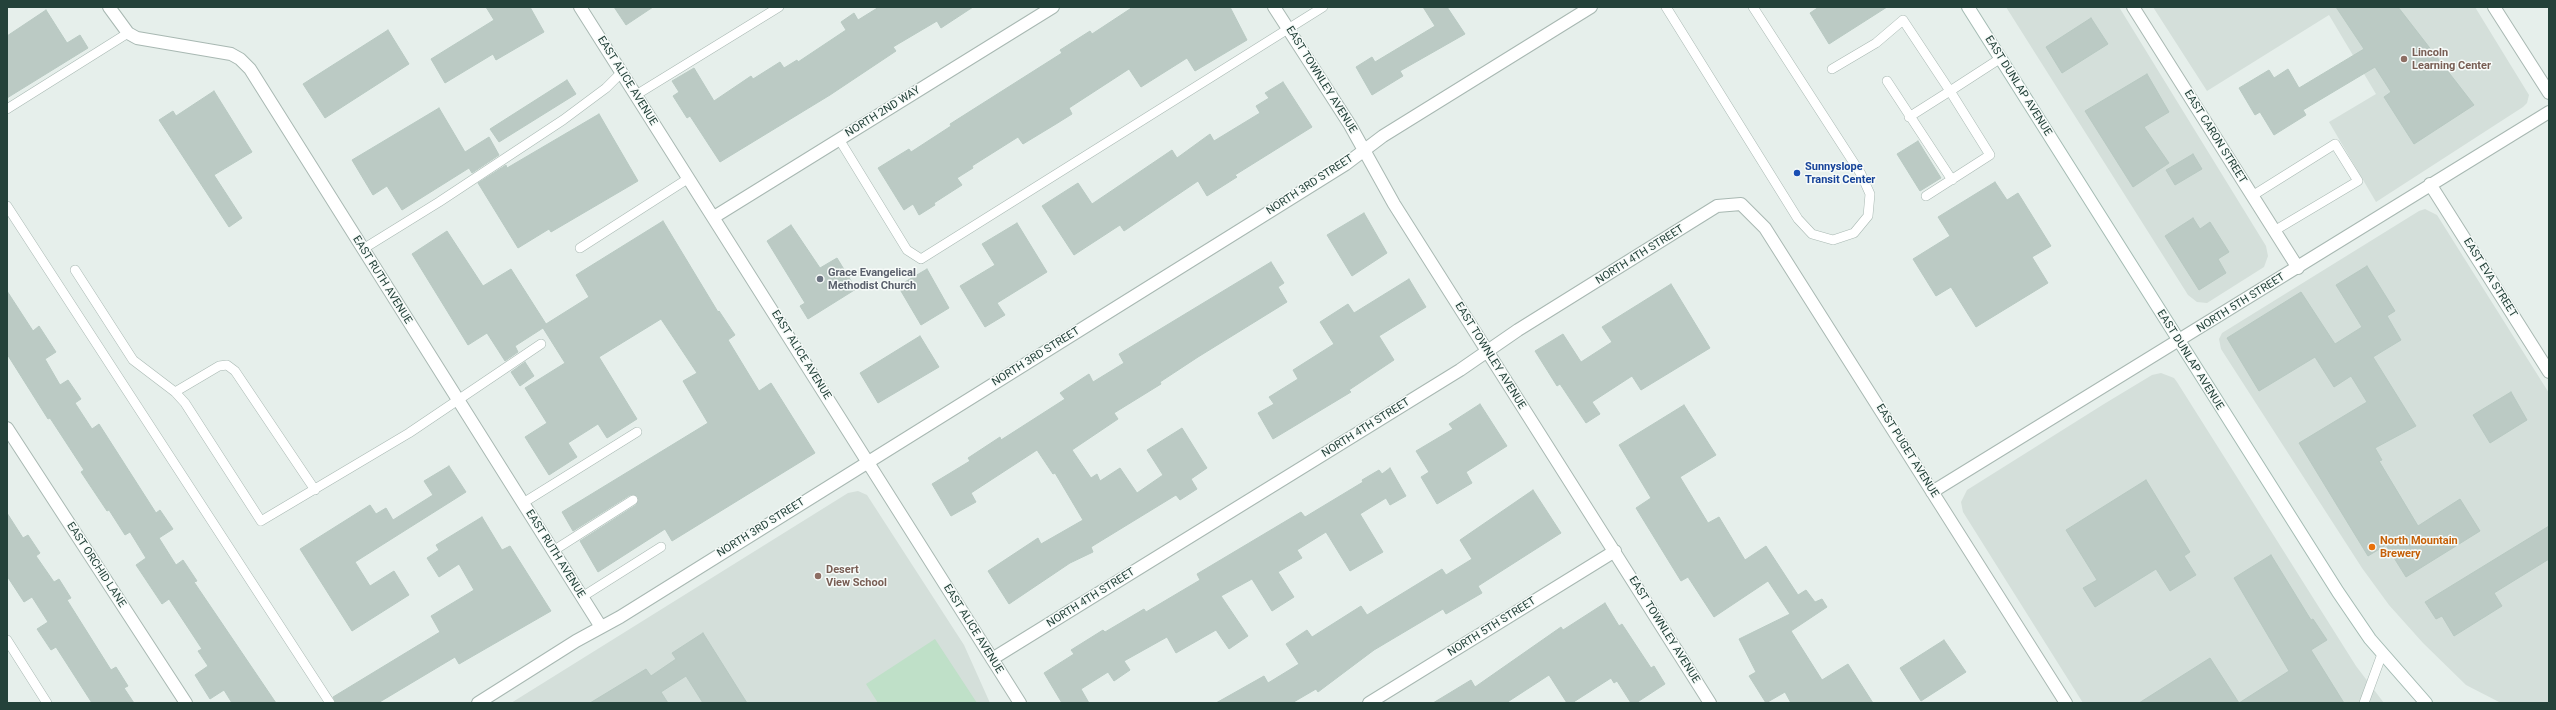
<!DOCTYPE html>
<style>
body{margin:0}
#map{position:relative;width:2556px;height:710px;overflow:hidden;background:#e6efeb;font-family:Roboto,sans-serif}
canvas{display:block}
.frame{position:absolute;inset:0;border:8px solid #24423a;pointer-events:none}
</style>
<div id="map">
<canvas width="2556" height="710"></canvas>
<div class="frame"></div>
</div>
<script>
const ctx = document.querySelector('canvas').getContext('2d');
ctx.lineJoin = 'round';
function fillPath(path, color) {
  ctx.fillStyle = color;
  ctx.fill(path, 'evenodd');
}
function shape(rows) {
  const path = new Path2D();
  for (const r of rows) {
    path.moveTo(r[0], r[1]);
    for (let i = 2; i < r.length; i += 2) path.lineTo(r[i], r[i + 1]);
  }
  return path;
}
function stroke(path, color, width, dash) {
  ctx.strokeStyle = color;
  ctx.lineWidth = width;
  ctx.lineCap = dash ? 'butt' : 'round';
  ctx.setLineDash(dash || []);
  ctx.stroke(path);
}
function drawText(font, color, halo, rows, align = 'center') {
  ctx.font = font + ' Roboto,sans-serif';
  ctx.lineWidth = 3;
  ctx.setLineDash([]);
  ctx.textBaseline = 'middle';
  ctx.strokeStyle = halo;
  ctx.fillStyle = color;
  for (const [text, x, y, turn = 0] of rows) {
    ctx.save();
    ctx.translate(x, y);
    ctx.rotate((+turn || 0) * Math.PI / 180);
    ctx.textAlign = isNaN(turn) ? turn : align;
    if (halo) ctx.strokeText(text, 0, 0);
    ctx.fillText(text, 0, 0);
    ctx.restore();
  }
}
const built = shape([
 [2006,7,2119,7,2266,246,2268,256,2264,267,2207,303,2197,302,2188,295],
 [2153,7,2475,7,2529,95,2527,103,2523,107,2376,202,2329,122,2376,94,2329,15,2207,91],
 [2425,209,2437,215,2549,393,2549,703,2501,703,2466,685,2423,643,2389,605,2362,568,2221,349,2219,339,2222,333,2419,211],
 [2161,373,2174,378,2177,382,2356,666,2384,703,2083,703,1963,512,1961,502,1967,490,2104,404,2152,375],
 [858,491,867,495,964,645,990,703,511,703,848,493]
]);
const green = shape([
 [935,639,977,703,878,703,866,684]
]);
const building = shape([
 [486,7,530,7,544,32,496,60,493,54,445,83,431,59,494,20,486,7],
 [614,7,653,7,626,25,614,7],
 [879,7,973,7,941,28,937,21,893,47,896,51,830,95,720,162,690,116,687,118,673,96,679,92,672,81,694,68,714,101,751,76,753,79,780,62,784,68,797,60,798,62,846,30,841,22,854,13,858,20,879,7],
 [1133,7,1230,7,1247,40,1195,71,1187,58,1141,87,1129,69,1069,108,1072,114,1056,124,1023,144,1018,137,972,166,973,168,957,178,962,185,934,203,935,205,919,215,913,204,904,210,878,168,909,149,911,152,951,126,950,124,1062,53,1060,50,1090,31,1092,34,1133,7],
 [1423,7,1447,7,1465,34,1400,71,1403,76,1372,95,1356,67,1372,57,1375,62,1435,26,1423,7],
 [1819,7,1887,7,1829,44,1810,13,1819,7],
 [2336,7,2398,7,2474,105,2414,144,2384,97,2391,92,2375,67,2303,110,2306,115,2274,135,2260,112,2255,115,2239,88,2269,70,2274,78,2288,69,2299,88,2364,49,2336,7],
 [46,10,67,43,80,35,88,48,7,98,7,36,46,10],
 [2091,18,2108,44,2062,73,2046,47,2091,18],
 [388,30,409,64,325,118,303,84,388,30],
 [2147,74,2169,112,2144,127,2169,163,2133,187,2085,111,2147,74],
 [567,80,576,94,499,142,490,129,567,80],
 [1283,82,1312,127,1235,175,1237,177,1207,196,1198,181,1124,231,1120,225,1074,255,1042,206,1078,183,1092,204,1172,150,1177,158,1210,134,1214,141,1260,113,1256,106,1269,98,1265,93,1283,82],
 [214,91,252,152,214,175,242,218,229,227,159,120,173,111,176,116,214,91],
 [439,108,465,152,489,137,499,155,472,173,469,168,402,210,387,186,373,195,352,160,439,108],
 [599,114,638,181,551,232,549,229,518,248,478,183,506,165,507,168,599,114],
 [1918,141,1941,178,1920,191,1897,154,1918,141],
 [2193,154,2202,169,2175,185,2166,170,2193,154],
 [1995,182,2007,200,2018,193,2051,246,2032,257,2048,283,1976,327,1951,287,1936,296,1913,259,1950,236,1938,217,1995,182],
 [1364,213,1387,253,1352,276,1327,235,1364,213],
 [2193,218,2200,229,2210,222,2229,252,2218,259,2226,273,2199,290,2165,236,2193,218],
 [663,221,718,312,719,311,735,335,728,340,759,391,771,383,815,453,672,541,665,529,598,572,580,541,636,505,638,497,635,495,630,495,573,531,562,512,708,423,683,381,697,373,661,319,599,357,637,419,607,438,598,424,568,443,577,457,549,475,525,437,547,423,525,388,565,363,543,328,515,346,518,352,505,361,487,333,468,345,412,254,447,231,483,286,511,269,546,324,589,297,576,275,663,221],
 [1017,223,1047,272,997,303,1005,315,985,327,960,286,995,265,982,244,1017,223],
 [791,225,820,268,837,258,856,289,808,319,800,306,805,303,767,241,791,225],
 [1271,262,1284,283,1278,287,1287,302,1198,357,1160,382,1161,384,1114,413,1118,419,1072,450,1091,478,1097,474,1100,481,1120,468,1137,493,1163,475,1147,450,1182,428,1207,468,1191,479,1197,489,1180,500,1176,495,1091,547,1093,552,1070,563,1009,604,988,571,1038,538,1041,544,1083,520,1055,473,1053,474,1037,450,971,493,976,502,951,516,932,484,970,461,968,458,1000,437,1001,440,1065,399,1060,393,1089,374,1093,382,1124,363,1119,354,1271,262],
 [2367,266,2395,311,2387,316,2401,340,2373,357,2416,426,2375,448,2382,460,2379,461,2418,526,2460,499,2480,531,2406,577,2386,545,2368,556,2299,443,2367,402,2351,376,2334,387,2315,357,2259,391,2227,338,2301,292,2335,344,2362,327,2336,285,2367,266],
 [927,269,949,308,921,325,898,286,927,269],
 [1409,279,1426,307,1379,336,1394,360,1349,390,1351,392,1273,439,1258,413,1274,404,1269,397,1298,379,1293,370,1334,344,1320,322,1348,304,1354,313,1409,279],
 [1671,284,1710,348,1641,390,1632,376,1592,402,1600,414,1586,423,1560,384,1557,386,1535,351,1563,334,1581,362,1612,342,1602,327,1671,284],
 [7,291,33,331,39,326,56,352,45,359,60,385,68,380,81,399,75,403,92,429,99,424,156,513,160,510,173,529,159,538,176,565,183,560,197,581,194,582,276,703,232,703,224,690,210,699,195,675,208,666,198,651,202,649,169,599,162,604,136,565,146,558,130,532,125,535,109,510,107,511,81,472,84,470,50,418,48,419,7,354,7,291],
 [920,336,939,367,878,403,860,373,920,336],
 [525,362,534,376,520,386,511,372,525,362],
 [2511,392,2527,420,2490,443,2473,415,2511,392],
 [1480,404,1507,446,1466,472,1472,483,1437,504,1421,477,1429,472,1416,451,1453,429,1449,424,1480,404],
 [1684,405,1716,455,1680,477,1708,523,1719,517,1745,560,1766,546,1798,595,1806,590,1815,602,1822,599,1827,607,1791,631,1822,680,1848,664,1873,703,1791,703,1785,692,1766,703,1749,676,1756,672,1739,639,1790,614,1768,581,1714,617,1688,577,1681,581,1636,508,1651,498,1619,445,1684,405],
 [449,466,466,492,355,562,370,586,394,571,409,595,352,631,300,549,370,505,376,514,386,508,393,520,433,495,424,481,449,466],
 [1390,468,1406,496,1390,505,1386,498,1360,514,1383,552,1350,571,1326,532,1297,550,1302,558,1278,572,1294,597,1272,611,1252,579,1221,596,1248,636,1229,649,1216,630,1176,653,1167,637,1124,661,1130,670,1114,681,1108,672,1081,689,1089,703,1062,703,1044,673,1074,654,1071,650,1103,630,1105,632,1144,609,1146,612,1200,580,1197,574,1301,512,1305,517,1363,482,1362,480,1379,470,1382,474,1390,468],
 [2146,480,2190,552,2184,556,2196,575,2170,591,2156,569,2095,607,2083,588,2097,580,2066,530,2146,480],
 [1533,490,1561,533,1478,586,1482,593,1446,614,1443,609,1374,650,1318,692,1316,689,1292,703,1216,703,1264,676,1268,683,1299,664,1286,644,1307,630,1312,637,1361,606,1367,615,1442,569,1446,575,1472,559,1460,540,1533,490],
 [7,513,23,538,28,535,40,553,36,556,54,582,59,579,71,598,67,600,111,670,116,667,128,686,124,688,134,703,92,703,56,647,51,650,37,629,48,622,32,597,24,602,7,576,7,513],
 [482,517,502,550,510,546,551,611,459,664,455,657,378,703,336,703,333,697,440,632,431,616,474,590,459,564,439,577,427,558,439,550,436,545,482,517],
 [2549,526,2549,559,2494,593,2502,606,2454,636,2442,616,2436,619,2425,602,2549,526],
 [2271,555,2311,620,2313,619,2327,640,2311,650,2344,703,2139,703,2210,658,2239,703,2289,671,2234,578,2271,555],
 [1605,603,1619,626,1622,624,1651,668,1654,666,1665,684,1636,703,1631,703,1617,681,1614,683,1611,678,1572,703,1567,703,1549,675,1506,703,1433,703,1471,680,1475,687,1561,627,1563,630,1605,603],
 [703,633,747,703,703,703,686,676,661,692,668,703,590,703,646,669,651,676,676,659,672,653,703,633],
 [1944,640,1966,672,1921,701,1900,668,1944,640]
]);
const lane = shape([
 [1666,7,1798,219,1812,234,1833,240,1854,233,1868,216,1870,194,1861,174,1753,7],
 [1832,69,1876,43,1903,20,1950,91,2001,58],
 [1887,81,1952,180],
 [636,95,779,7],
 [7,109,128,33],
 [1909,117,1950,91,1990,155,1926,196],
 [839,139,907,250,921,259,1323,7],
 [2252,196,2335,144,2358,181,2274,231],
 [7,206,330,703],
 [580,248,689,178],
 [363,249,439,202,563,120,606,88,622,72],
 [75,270,133,360,175,392,185,403,261,521,409,433,541,344],
 [175,392,219,366,227,365,235,371,315,490],
 [523,503,637,432],
 [553,551,633,500],
 [582,597,661,547],
 [7,640,47,703],
 [2364,703,2382,654]
]);
const street = shape([
 [109,7,128,33,137,38,231,54,240,59,250,69,601,627],
 [580,7,1020,703],
 [1274,7,1350,125,1394,204,1710,703],
 [2133,7,2298,268],
 [2494,7,2549,93],
 [2430,184,2549,372],
 [714,217,1053,7],
 [7,428,186,703],
 [1932,492,2549,112],
 [992,659,1460,370,1518,330,1717,206,1741,204,1765,228,2066,703],
 [478,703,576,641,620,617,1346,164,1383,136,1591,7],
 [1369,703,1615,551]
]);
const secondary = shape([
 [1968,7,2338,592,2370,639,2426,703]
]);
const markers = [
 [2404,59,4,"#8d6e63"],
 [1797,173,4,"#1a4fb4"],
 [820,279,4,"#6b7280"],
 [2372,547,4,"#e8710a"],
 [818,576,4,"#8d6e63"]
];
const educationNames = [
 ["Lincoln",2412,53],
 ["Learning Center",2412,66],
 ["Desert",826,570],
 ["View School",826,583]
];
const streetNames = [
 ["EAST TOWNLEY AVENUE",1321,80,58],
 ["EAST ALICE AVENUE",627,81,58],
 ["EAST DUNLAP AVENUE",2018,86,58],
 ["NORTH 2ND WAY",883,112,-32],
 ["EAST CARON STREET",2215,137,58],
 ["NORTH 3RD STREET",1310,185,-33],
 ["NORTH 4TH STREET",1640,255,-32],
 ["EAST EVA STREET",2490,278,58],
 ["EAST RUTH AVENUE",382,280,58],
 ["NORTH 5TH STREET",2241,303,-32],
 ["EAST ALICE AVENUE",801,355,58],
 ["EAST TOWNLEY AVENUE",1490,356,58],
 ["NORTH 3RD STREET",1036,357,-32],
 ["EAST DUNLAP AVENUE",2190,360,58],
 ["NORTH 4TH STREET",1366,428,-32],
 ["EAST PUGET AVENUE",1907,451,58],
 ["NORTH 3RD STREET",761,528,-32],
 ["EAST RUTH AVENUE",555,554,58],
 ["EAST ORCHID LANE",96,565,57],
 ["NORTH 4TH STREET",1091,598,-32],
 ["NORTH 5TH STREET",1492,627,-32],
 ["EAST ALICE AVENUE",973,629,58],
 ["EAST TOWNLEY AVENUE",1664,630,58]
];
const transitNames = [
 ["Sunnyslope",1805,167],
 ["Transit Center",1805,180]
];
const worshipNames = [
 ["Grace Evangelical",828,273],
 ["Methodist Church",828,286]
];
const foodNames = [
 ["North Mountain",2380,541],
 ["Brewery",2380,554]
];
fillPath(built, '#d4dfda');
fillPath(green, '#bfe0c8');
fillPath(building, '#bbcac4');
stroke(building, '#b8c9c2', 1);
stroke(lane, '#a8b8b2', 10);
stroke(street, '#a8b8b2', 14);
stroke(secondary, '#a4bbb3', 14);
stroke(lane, '#fff', 9);
stroke(street, '#fff', 12);
stroke(secondary, '#fff', 12);
for (const [x, y, r, color] of markers) {
  const dot = new Path2D();
  dot.arc(x, y, r, 0, 2 * Math.PI);
  ctx.fillStyle = color;
  ctx.fill(dot);
  stroke(dot, '#f7fbf9', 1.5);
}
drawText('bold 11px', '#785e54', '#f7fbf9', educationNames, 'left');
drawText('11px', '#24423a', '#f7fbf9', streetNames);
drawText('bold 11px', '#164399', '#f7fbf9', transitNames, 'left');
drawText('bold 11px', '#5b616d', '#f7fbf9', worshipNames, 'left');
drawText('bold 11px', '#c56008', '#f7fbf9', foodNames, 'left');
</script>
